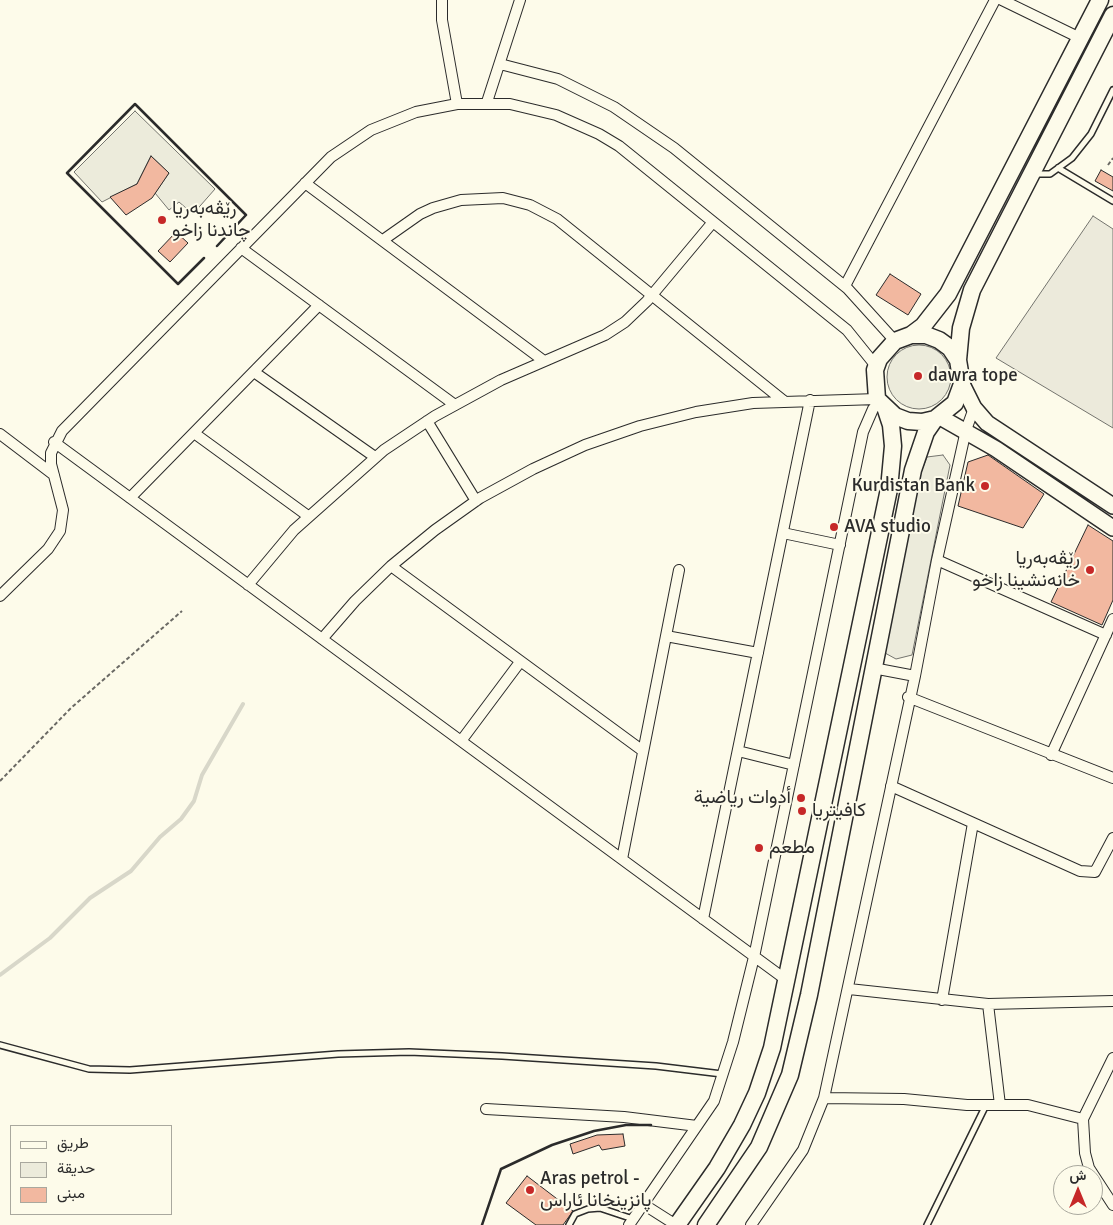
<!DOCTYPE html>
<meta charset="utf-8">
<style>
body{margin:0}
#map{position:relative;width:1113px;height:1225px;overflow:hidden;background:#fdfbea;font-family:Signika,Vazirmatn,sans-serif}
canvas{display:block}
.legend{position:absolute;left:10px;top:1125px;width:162px;height:90px;box-sizing:border-box;background:#fdfbea;border:1px solid #a9a89e;margin:0;padding:6px 9px;list-style:none;font-size:15px;color:#2b2b2b}
.legend li{display:flex;align-items:center;gap:10px;height:25px}
.legend b{width:25px;border:1px solid #a9a89e}
.north{position:absolute;left:1053px;top:1165px;width:50px;height:50px;box-sizing:border-box;background:#fdfbea;border:1px solid #a9a89e;border-radius:50%;rotate:0deg;font-size:14px;font-weight:700;line-height:20px;text-align:center;color:#2b2b2b}
.north::after{content:'';display:block;margin:auto;width:18px;height:22px;background:#c62828;clip-path:polygon(50% 0,100% 100%,50% 72%,0 100%)}
</style>
<div id="map">
<canvas width="1113" height="1225"></canvas>
<ul class="legend">
<li><b style="height:6px;background:#fdfbea"></b>طريق</li>
<li><b style="height:14px;background:#ecebdb"></b>حديقة</li>
<li><b style="height:14px;background:#f2b8a0"></b>مبنى</li>
</ul>
<div class="north">ش</div>
</div>
<script>
const ctx = document.querySelector('canvas').getContext('2d');
ctx.lineJoin = 'round';
function fillPath(path, color) {
  ctx.fillStyle = color;
  ctx.fill(path, 'evenodd');
}
function shape(rows) {
  const path = new Path2D();
  for (const r of rows) {
    if (r.length === 3) {
      path.moveTo(r[0] + r[2], r[1]);
      path.arc(r[0], r[1], r[2], 0, 2 * Math.PI);
      continue;
    }
    path.moveTo(r[0], r[1]);
    for (let i = 2; i < r.length; i += 2) path.lineTo(r[i], r[i + 1]);
  }
  return path;
}
function stroke(path, color, width, dash) {
  ctx.strokeStyle = color;
  ctx.lineWidth = width;
  ctx.lineCap = dash ? 'butt' : 'round';
  ctx.setLineDash(dash || []);
  ctx.stroke(path);
}
function drawText(font, color, halo, rows, align = 'center') {
  ctx.font = font + ' Signika,Vazirmatn,sans-serif';
  ctx.lineWidth = 4;
  ctx.setLineDash([]);
  ctx.textBaseline = 'middle';
  ctx.strokeStyle = halo;
  ctx.fillStyle = color;
  for (const [text, x, y, turn = 0] of rows) {
    ctx.save();
    ctx.translate(x, y);
    ctx.rotate((+turn || 0) * Math.PI / 180);
    ctx.textAlign = isNaN(turn) ? turn : align;
    if (halo) ctx.strokeText(text, 0, 0);
    ctx.fillText(text, 0, 0);
    ctx.restore();
  }
}
const green = shape([
 [135,111,215,189,193,214,179,202,169,210,155,193,169,173,151,156,137,184,102,202,74,172,135,111],
 [919,377,32],
 [943,455,950,465,912,655,896,659,885,653,920,475,927,457,943,455]
]);
const parking = shape([
 [1093,216,1113,229,1113,428,996,358,1093,216]
]);
const stream = shape([
 [0,975,50,938,90,898,131,871,160,837,181,819,194,801,202,775,243,704]
]);
const building = shape([
 [151,156,169,173,152,198,126,215,110,197,137,184,151,156],
 [1101,170,1113,177,1113,191,1095,181,1101,170],
 [176,232,188,243,170,262,158,251,176,232],
 [890,274,921,294,908,315,876,295,890,274],
 [988,455,1044,494,1023,528,958,506,968,462,988,455],
 [1088,525,1113,541,1113,600,1102,625,1051,602,1088,525],
 [623,1134,625,1146,602,1150,599,1145,573,1154,570,1144,597,1135,623,1134],
 [527,1176,573,1211,563,1225,536,1225,506,1203,527,1176]
]);
const path = shape([
 [1108,165,1113,158],
 [0,781,71,708,182,611]
]);
const lane = shape([
 [1058,168,1113,201],
 [1035,174,1050,174,1072,158,1091,134,1113,90],
 [0,1045,89,1069,130,1070,338,1054,409,1052,502,1056,656,1066,722,1074],
 [569,1225,575,1214,588,1209,600,1208,633,1219],
 [927,1225,986,1105]
]);
const street = shape([
 [442,0,442,20,457,104],
 [1002,0,1080,38],
 [500,64,558,79,614,107,674,148,847,288,895,341],
 [487,102,520,0],
 [305,183,544,361],
 [383,240,420,214,433,208,461,200,503,198,530,205,557,219,785,402],
 [241,248,455,405],
 [845,286,995,0],
 [254,372,375,457],
 [427,421,476,501],
 [194,433,308,516],
 [0,434,54,475],
 [54,442,785,979],
 [130,498,319,305],
 [783,533,840,545],
 [937,560,1106,635],
 [391,566,643,751],
 [248,585,294,530,384,450,435,416,501,380,605,335,625,322,647,301,713,222],
 [0,596,48,549,60,531,63,510,51,464,51,453,62,431,331,157,371,130,416,112,457,104,510,104,556,115,599,134,619,146,847,330,876,366],
 [666,636,758,653],
 [322,639,355,601,391,566,435,530,480,498,533,469,585,445,640,426,696,412,753,403,877,399],
 [873,668,915,676],
 [908,697,1113,778],
 [461,741,520,662],
 [738,751,794,765],
 [1051,755,1113,619],
 [891,786,1080,871,1095,872,1113,838],
 [622,859,679,570],
 [703,919,810,400],
 [849,989,988,1004,1113,1001],
 [942,1000,973,823],
 [988,1004,1000,1105],
 [1113,1058,1083,1119,1085,1153,1089,1168,1113,1205],
 [824,1098,904,1099,967,1105,1028,1105,1083,1119],
 [486,1109,624,1117,697,1126],
 [643,1204,676,1225],
 [629,1225,714,1101,733,1042,754,957,863,432,873,409,880,401],
 [751,1225,803,1150,824,1098,915,676,937,560,966,430,974,408]
]);
const secondary = shape([
 [962,384,974,408,987,423,1113,506],
 [940,417,996,449,1113,528]
]);
const primary = shape([
 [911,335,923,326,948,294,1100,0],
 [958,360,961,328,972,290,1113,15],
 [677,1225,717,1168,742,1125,757,1093,772,1048,889,489,893,446,891,425,885,407],
 [706,1225,759,1147,790,1075,809,995,913,470,926,432,935,419,955,403,962,384,958,360,950,348,939,340,926,335,911,335,895,341,879,359,875,370,877,399,895,416,908,421,922,422,935,419]
]);
const wall = shape([
 [204,258,178,284,67,173,135,104,246,215,217,246],
 [482,1225,501,1169,552,1145,594,1131,626,1125,651,1125]
]);
const markers = [
 [162,220,5,"#c62828"],
 [918,376,5,"#c62828"],
 [985,486,5,"#c62828"],
 [834,527,5,"#c62828"],
 [1090,570,5,"#c62828"],
 [801,798,5,"#c62828"],
 [802,811,5,"#c62828"],
 [759,848,5,"#c62828"],
 [530,1190,5,"#c62828"]
];
const poiNames = [
 ["رێڤه‌به‌ريا",172,209],
 ["چاندنا زاخو",172,231],
 ["dawra tope",928,376],
 ["Kurdistan Bank",975,486,"right"],
 ["AVA studio",844,527],
 ["رێڤه‌به‌ريا",1080,559,"right"],
 ["خانه‌نشينا زاخو",1080,581,"right"],
 ["أدوات رياضية",791,798,"right"],
 ["كافيتريا",812,811],
 ["مطعم",769,848],
 ["Aras petrol -",540,1179],
 ["پانزینخانا ئاراس",540,1201]
];
fillPath(green, '#ecebdb');
stroke(green, '#74746e', 1);
fillPath(parking, '#eceadb');
stroke(parking, '#74746e', 1);
stroke(stream, '#d8d7c9', 4);
fillPath(building, '#f2b8a0');
stroke(building, '#2b2b2b', 1);
stroke(lane, '#2b2b2b', 8);
stroke(street, '#2b2b2b', 12);
stroke(secondary, '#2b2b2b', 18);
stroke(primary, '#2b2b2b', 19);
stroke(path, '#6a6964', 2, [4, 2.5]);
stroke(lane, '#fdfbea', 5);
stroke(street, '#fdfbea', 10);
stroke(secondary, '#fdfbea', 15);
stroke(primary, '#fdfbea', 16);
stroke(wall, '#2b2b2b', 2.5);
for (const [x, y, r, color] of markers) {
  const dot = new Path2D();
  dot.arc(x, y, r, 0, 2 * Math.PI);
  ctx.fillStyle = color;
  ctx.fill(dot);
  stroke(dot, '#fdfbea', 2);
}
drawText('19px', '#2b2b2b', '#fdfbea', poiNames, 'left');
</script>
